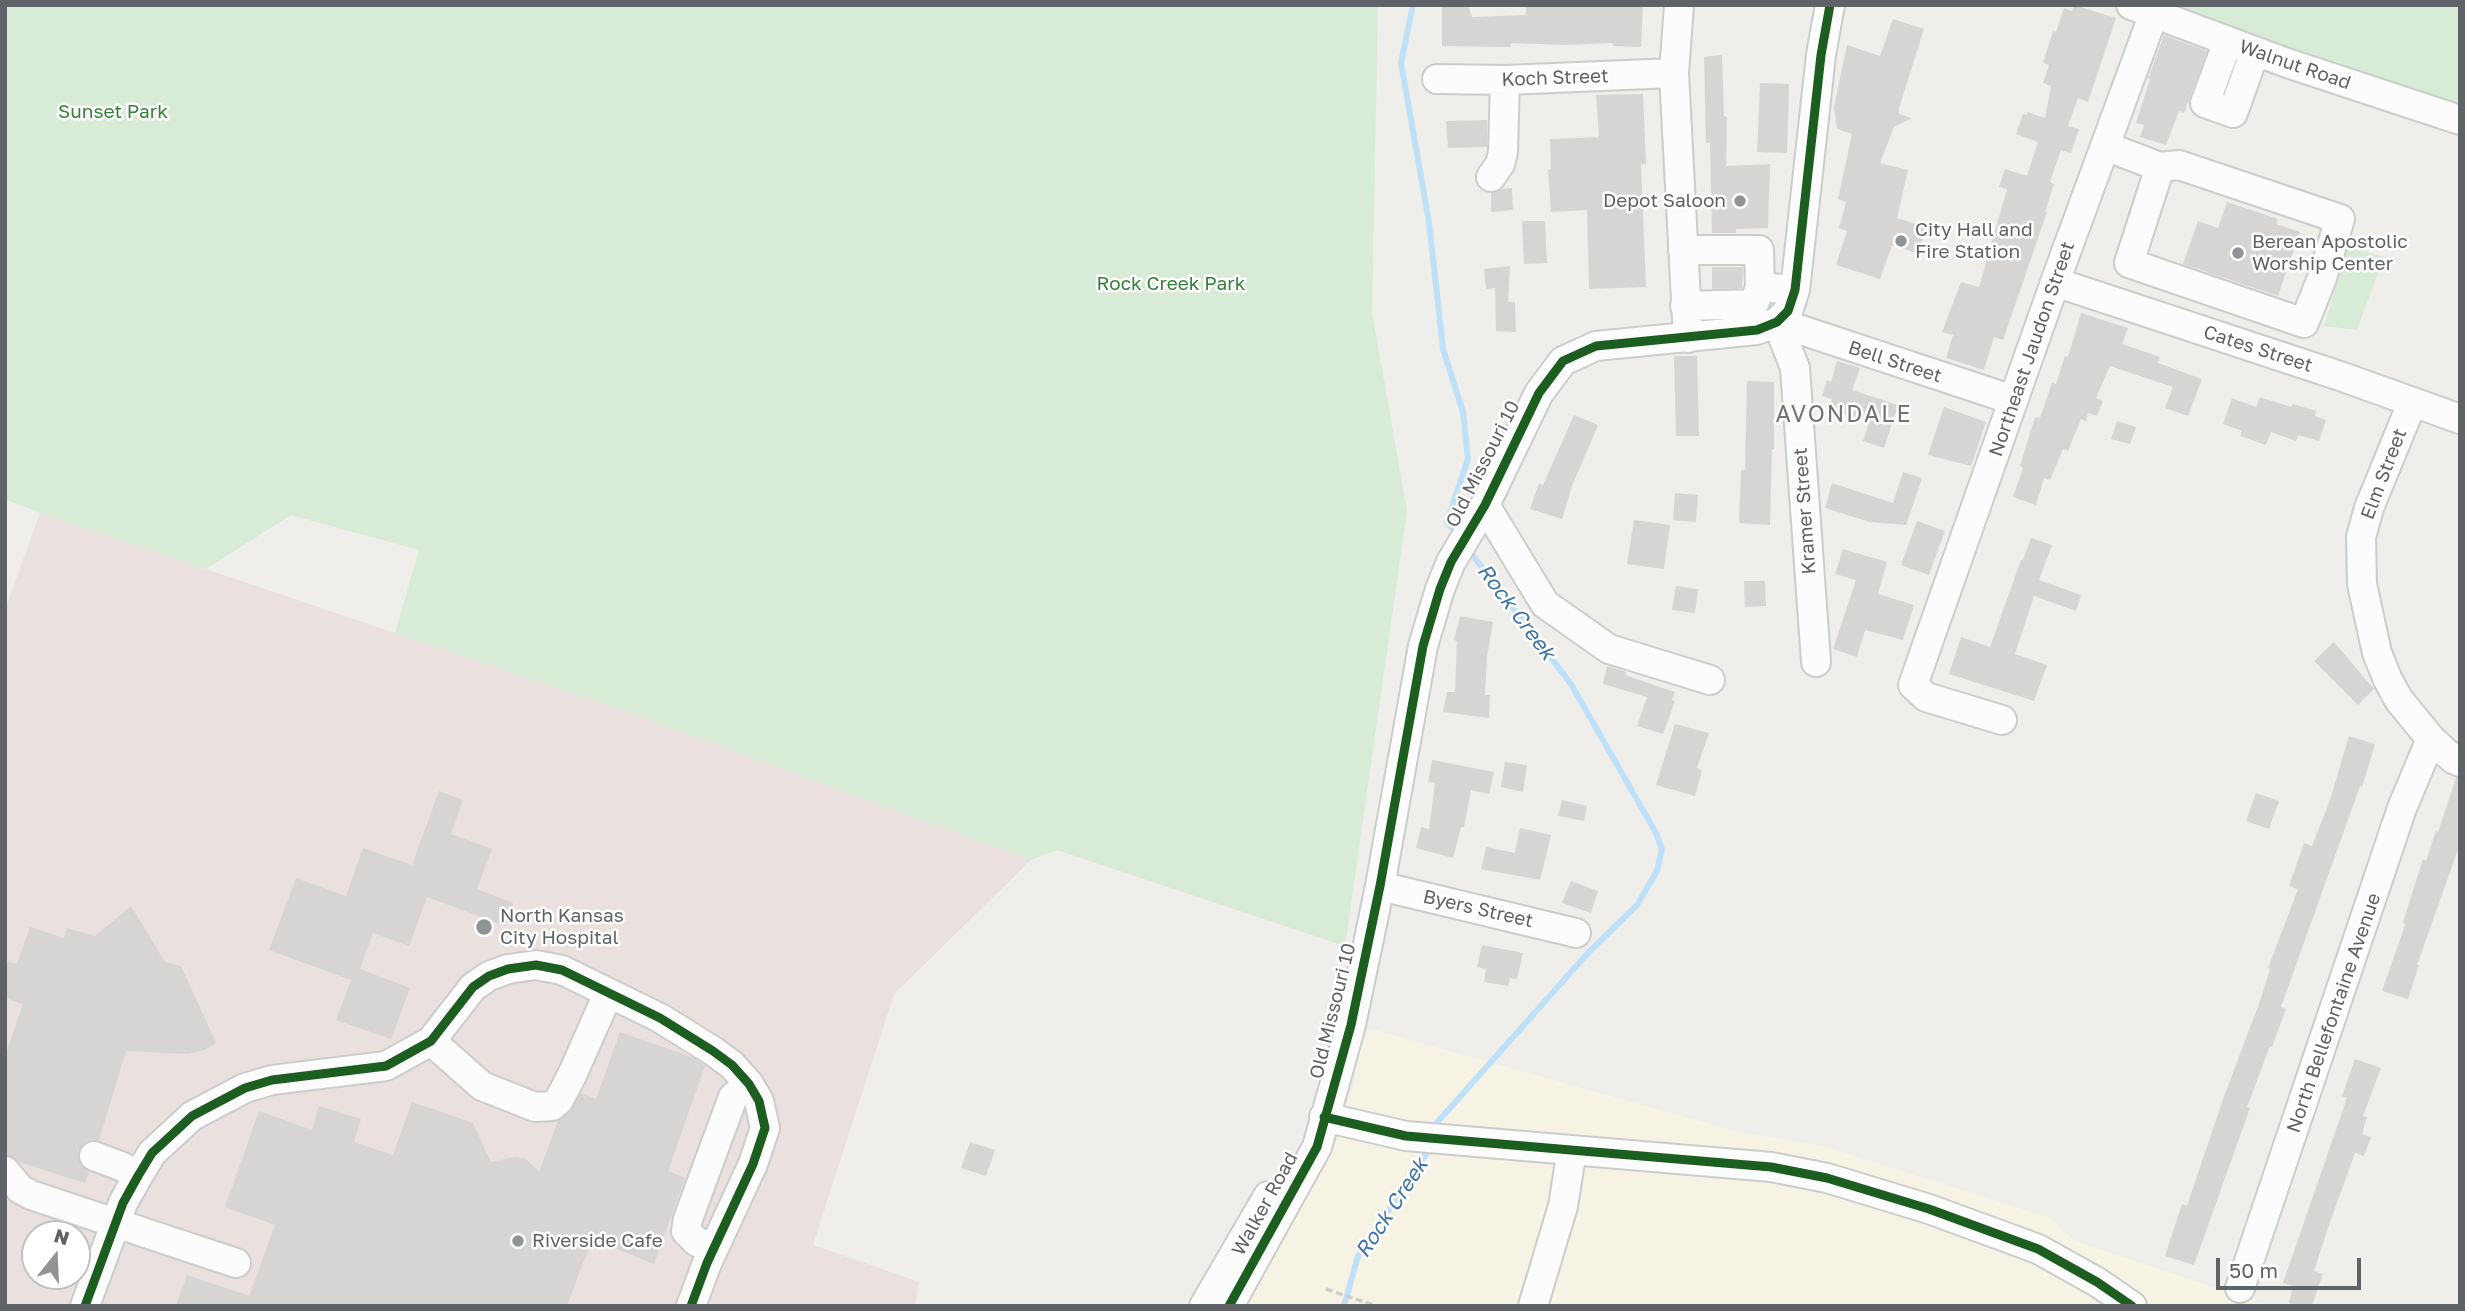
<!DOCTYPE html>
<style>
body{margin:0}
#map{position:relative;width:2465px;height:1311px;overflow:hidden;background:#efeeea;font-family:"Golos Text",sans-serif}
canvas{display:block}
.frame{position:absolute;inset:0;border:7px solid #5f6368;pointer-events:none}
.north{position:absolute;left:21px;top:1220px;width:70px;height:70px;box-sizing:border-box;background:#fff;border:2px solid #bfc1c3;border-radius:50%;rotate:18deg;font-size:19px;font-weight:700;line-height:28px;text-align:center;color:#5f6368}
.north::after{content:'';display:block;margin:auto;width:24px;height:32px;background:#919496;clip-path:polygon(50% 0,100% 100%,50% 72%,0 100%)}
.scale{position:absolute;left:2216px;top:1258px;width:145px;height:32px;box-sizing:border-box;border:4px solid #5f6368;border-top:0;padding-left:9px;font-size:21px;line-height:24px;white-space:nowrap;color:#5f6368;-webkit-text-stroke:5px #fff;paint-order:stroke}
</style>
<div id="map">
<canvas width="2465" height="1311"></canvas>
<div class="frame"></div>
<div class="north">N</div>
<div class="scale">50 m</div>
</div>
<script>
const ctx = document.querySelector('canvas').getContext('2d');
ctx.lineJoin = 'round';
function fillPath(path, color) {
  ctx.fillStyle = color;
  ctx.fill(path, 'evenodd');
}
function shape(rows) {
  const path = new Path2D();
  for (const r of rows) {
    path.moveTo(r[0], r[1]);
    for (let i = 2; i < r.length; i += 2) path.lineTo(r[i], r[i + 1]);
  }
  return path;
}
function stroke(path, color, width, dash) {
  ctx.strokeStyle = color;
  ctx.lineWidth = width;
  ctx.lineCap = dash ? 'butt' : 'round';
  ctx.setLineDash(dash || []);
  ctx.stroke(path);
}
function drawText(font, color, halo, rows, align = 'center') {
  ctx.font = font + ' "Golos Text",sans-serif';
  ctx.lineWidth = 5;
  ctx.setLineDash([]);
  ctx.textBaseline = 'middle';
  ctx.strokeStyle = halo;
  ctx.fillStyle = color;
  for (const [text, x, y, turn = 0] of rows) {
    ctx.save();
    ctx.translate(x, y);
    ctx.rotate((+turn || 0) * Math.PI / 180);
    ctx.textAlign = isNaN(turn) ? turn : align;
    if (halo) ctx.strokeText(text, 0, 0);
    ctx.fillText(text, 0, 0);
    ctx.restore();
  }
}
const commercial = shape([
 [1364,1027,1735,1131,1823,1146,2050,1218,2075,1241,2270,1306,1247,1306,1325,1157,1353,1086]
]);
const medical = shape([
 [40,513,617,708,1031,860,894,994,813,1245,919,1282,915,1306,5,1306,5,610],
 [35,1234,77,1234,77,1276,35,1276]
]);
const green = shape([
 [5,5,1378,5,1372,312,1407,511,1345,946,1057,850,1031,860,617,708,395,633,419,550,291,515,206,569,40,513,5,499],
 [2171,5,2460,5,2460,109],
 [2349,246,2384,257,2357,330,2324,326]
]);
const stream = shape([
 [1413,5,1401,63,1429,222,1443,349,1463,412,1468,459,1447,522,1457,534],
 [1434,1126,1587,954,1637,905,1657,871,1662,849,1656,833,1571,684,1468,549],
 [1344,1306,1358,1256,1428,1151]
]);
const building = shape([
 [1643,5,1641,47,1613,46,1613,43,1566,45,1511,43,1510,47,1442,46,1442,7,1468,6,1472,17,1526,15,1526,6],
 [2074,5,2116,18,2088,102,2078,98,2068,126,2079,129,2071,153,2061,150,2050,182,2054,184,2045,212,2047,212,2003,340,1994,337,1984,370,1946,358,1953,335,1942,332,1961,282,1979,287,2007,189,1999,187,2005,169,2027,176,2038,142,2016,134,2023,114,2027,115,2027,112,2045,118,2051,86,2043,83,2049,65,2043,63,2053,31,2056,32,2064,8,2072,11],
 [1893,19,1924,29,1899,108,1899,114,1912,118,1894,127,1880,163,1908,170,1897,218,1926,227,1919,254,1892,245,1880,279,1836,265,1847,231,1839,228,1846,202,1838,199,1852,134,1837,129,1834,107,1847,45,1880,56],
 [2164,35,2207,51,2184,113,2179,111,2166,145,2140,137,2144,125,2136,123,2150,79,2148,79],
 [1722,55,1724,116,1727,117,1726,166,1770,164,1768,228,1736,229,1736,233,1712,233,1710,143,1706,143,1704,57],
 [1760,83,1789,84,1787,153,1757,152],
 [1643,94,1646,164,1641,164,1646,287,1589,289,1587,210,1551,212,1548,170,1551,169,1550,139,1599,137,1596,95],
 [1487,120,1487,147,1448,148,1446,121],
 [1512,188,1513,210,1491,212,1491,193,1502,189],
 [2227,202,2278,219,2276,224,2300,232,2278,296,2183,264,2198,221,2218,228],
 [1522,221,1545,221,1547,263,1524,264],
 [1510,266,1508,302,1515,302,1516,332,1496,331,1495,288,1486,289,1484,269],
 [1712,267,1743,267,1742,288,1712,289],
 [2081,313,2128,328,2122,344,2160,357,2158,363,2202,379,2188,416,2165,408,2173,387,2110,366,2096,398,2103,401,2097,416,2088,413,2086,421,2081,419,2068,451,2063,449,2050,480,2044,478,2036,505,2013,497,2023,468,2020,466,2035,417,2040,418,2052,383,2056,384,2065,356,2068,357],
 [1674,356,1697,356,1699,436,1676,436],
 [1837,361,1860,368,1852,390,1898,405,1884,448,1863,441,1869,423,1829,409,1832,399,1822,396,1827,380,1831,382],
 [1747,381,1774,382,1774,449,1772,449,1770,525,1739,523,1741,470,1745,470],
 [2260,397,2291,407,2293,404,2316,411,2315,416,2326,420,2319,441,2298,435,2296,441,2271,432,2266,445,2240,436,2242,431,2223,424,2232,398,2256,407],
 [1944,407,1986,422,1971,466,1928,455],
 [1574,415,1598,425,1572,486,1562,519,1530,509,1539,483,1543,485],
 [2117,421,2136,427,2130,444,2111,439],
 [1903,472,1922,478,1906,525,1870,522,1825,508,1832,483,1893,503],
 [1675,493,1698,495,1696,522,1673,520],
 [1634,520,1670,525,1664,569,1627,564],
 [1917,521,1945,531,1929,575,1901,565],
 [2031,538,2052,545,2039,580,2081,595,2076,611,2034,596,2015,654,2047,665,2034,701,1949,674,1961,637,1990,647,2021,560,2023,560],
 [1843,549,1887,562,1878,594,1914,605,1903,640,1865,630,1857,657,1833,649,1856,580,1835,574],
 [1744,581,1765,581,1766,606,1745,607],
 [1676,586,1698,589,1695,613,1672,610],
 [1460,616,1493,622,1487,657,1485,695,1490,695,1489,718,1443,712,1447,692,1455,692,1457,641,1454,640],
 [2334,642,2374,689,2358,705,2314,661],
 [1607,666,1626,672,1625,675,1675,692,1672,700,1675,701,1663,734,1637,726,1647,697,1603,684],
 [1675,724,1709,733,1697,768,1702,770,1695,796,1656,785],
 [2349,736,2375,744,2362,787,2360,786,2281,1007,2286,1009,2272,1047,2270,1046,2247,1107,2250,1108,2194,1265,2165,1256,2182,1204,2187,1206,2223,1099,2260,1001,2270,969,2268,968,2298,889,2289,886,2304,843,2312,846,2330,800],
 [1432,760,1494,772,1489,794,1471,790,1464,827,1461,827,1453,858,1416,848,1421,827,1429,829,1435,783,1428,782],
 [1505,762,1527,765,1523,792,1501,787],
 [2456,778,2460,778,2460,844,2417,965,2419,965,2408,999,2382,991,2405,925,2403,922,2423,859,2426,861,2436,831,2438,832],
 [439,791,463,800,451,834,492,849,477,889,513,903,505,926,427,897,409,946,373,933,360,969,410,988,391,1039,336,1020,351,980,269,950,296,878,346,896,363,848,412,865],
 [2256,793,2279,801,2269,829,2246,821],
 [1562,800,1587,806,1584,821,1558,816],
 [1520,828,1551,835,1540,880,1481,869,1486,847,1515,853],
 [1571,881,1598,891,1591,913,1562,903],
 [131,906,165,962,181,966,216,1043,204,1050,188,1054,126,1051,99,1140,91,1140,84,1143,78,1151,78,1159,81,1166,89,1172,85,1183,19,1162,11,1156,5,1155,5,1057,23,1004,5,998,5,961,17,964,30,927,64,938,67,928,95,936],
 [1482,945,1523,953,1517,979,1510,978,1508,986,1484,982,1486,969,1477,967],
 [620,1032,694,1058,705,1066,668,1171,685,1178,654,1264,592,1239,567,1306,176,1306,187,1275,249,1296,275,1225,225,1207,259,1111,312,1130,319,1106,361,1119,354,1142,393,1155,412,1102,473,1123,491,1162,515,1157,526,1159,539,1172,558,1121,570,1112,581,1093,596,1099],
 [2355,1059,2381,1068,2363,1116,2367,1117,2362,1134,2371,1137,2364,1156,2355,1153,2331,1219,2314,1271,2323,1274,2312,1306,2297,1306,2289,1303,2293,1286,2283,1283,2347,1098,2342,1096],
 [970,1142,995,1150,986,1176,961,1168]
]);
const path = shape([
 [1326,1289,1376,1306]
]);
const minor = shape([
 [1679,5,1674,73,1688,338],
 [2131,5,2287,63,2460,120],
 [2228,41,2205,103,2233,113,2255,51],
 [1437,79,1505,80,1674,73],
 [2105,146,2160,167,2129,263,2304,323,2322,278,2340,219,2179,165,2160,167],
 [1491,177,1500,164,1503,152,1505,80],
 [1683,250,1759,250,1760,287,1795,290],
 [2055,282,2340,376,2460,419],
 [1685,306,1754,304,1760,287],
 [1777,322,1795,368,1816,662],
 [1777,322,2013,400],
 [2412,403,2369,508,2361,537,2362,584,2377,653,2388,680,2399,700,2431,739,2453,759,2460,762],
 [1485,505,1545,604,1609,649,1710,680],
 [2002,720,1926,697,1913,685,2055,282,2154,13],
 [1380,886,1576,933],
 [431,1041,482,1086,535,1107,552,1106,559,1100,572,1075,608,994],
 [1324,1117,1406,1136,1771,1167,1827,1178,1929,1209,2038,1249,2097,1282,2132,1306],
 [94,1156,123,1167,138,1176],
 [5,1171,20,1189,31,1195,236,1263],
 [714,1248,697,1242,686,1231,688,1219,733,1097,749,1084],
 [2240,1288,2402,808,2431,739],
 [85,1306,123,1203,138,1176,152,1153,192,1116,245,1088,272,1080,386,1066,431,1041,473,987,489,976,508,969,536,965,562,970,660,1018,713,1051,732,1065,749,1084,759,1101,765,1128,753,1164,707,1263,691,1306],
 [1204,1306,1268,1196],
 [1229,1306,1317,1147,1351,1025,1380,886,1423,646,1440,589,1451,562,1485,505,1539,393,1563,361,1596,346,1757,330,1777,322,1788,311,1795,290,1821,55,1830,5],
 [1533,1306,1563,1206,1572,1150]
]);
const cycleway = shape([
 [1324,1117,1406,1136,1771,1167,1827,1178,1929,1209,2038,1249,2097,1282,2132,1306],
 [85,1306,123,1203,138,1176,152,1153,192,1116,245,1088,272,1080,386,1066,431,1041,473,987,489,976,508,969,536,965,562,970,660,1018,713,1051,732,1065,749,1084,759,1101,765,1128,753,1164,707,1263,691,1306],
 [1229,1306,1317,1147,1351,1025,1380,886,1423,646,1440,589,1451,562,1485,505,1539,393,1563,361,1596,346,1757,330,1777,322,1788,311,1795,290,1821,55,1830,5]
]);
const markers = [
 [1740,201,7,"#919496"],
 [1901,241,7,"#919496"],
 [2238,253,7,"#919496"],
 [484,927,9,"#919496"],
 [518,1241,7,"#919496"]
];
const streetNames = [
 ["Walnut Road",2295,65,19],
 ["Koch Street",1555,78,-2],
 ["Northeast Jaudon Street",2032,349,-71],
 ["Cates Street",2258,349,18],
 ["Bell Street",1895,362,18],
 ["Old Missouri 10",1483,464,-63],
 ["Elm Street",2384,474,-69],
 ["Kramer Street",1805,511,-94],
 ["Byers Street",1478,909,13],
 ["Old Missouri 10",1333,1011,-76],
 ["North Bellefontaine Avenue",2334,1013,-71],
 ["Walker Road",1265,1204,-61]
];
const parkNames = [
 ["Sunset Park",113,112],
 ["Rock Creek Park",1171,284]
];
const poiNames = [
 ["Depot Saloon",1726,201,"right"],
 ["City Hall and",1915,230],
 ["Fire Station",1915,252],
 ["Berean Apostolic",2252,242],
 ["Worship Center",2252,264],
 ["North Kansas",500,916],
 ["City Hospital",500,938],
 ["Riverside Cafe",532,1241]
];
const waterNames = [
 ["Rock Creek",1516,612,53],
 ["Rock Creek",1392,1208,-57]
];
const quarterNames = [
 ["AVONDALE",1844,415]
];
fillPath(commercial, '#f7f3e4');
fillPath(medical, '#eae0de');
fillPath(green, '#d8ebd6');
stroke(stream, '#bfe0f9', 6);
fillPath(building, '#d6d5d3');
stroke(minor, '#cbcccc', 32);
stroke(path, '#cacfcc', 3.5, [7, 3.5]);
stroke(minor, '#fdfcfc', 28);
stroke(cycleway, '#1b5e20', 9);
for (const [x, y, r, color] of markers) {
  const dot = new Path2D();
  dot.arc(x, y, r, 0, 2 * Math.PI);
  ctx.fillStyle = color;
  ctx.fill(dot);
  stroke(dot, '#fff', 2.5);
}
drawText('19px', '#5f6368', '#fff', streetNames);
drawText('19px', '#348238', '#fff', parkNames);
drawText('19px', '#5f6368', '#fff', poiNames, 'left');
drawText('italic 21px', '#4174aa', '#fff', waterNames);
ctx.letterSpacing = '2px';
drawText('23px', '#70757a', '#fff', quarterNames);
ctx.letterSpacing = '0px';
</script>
